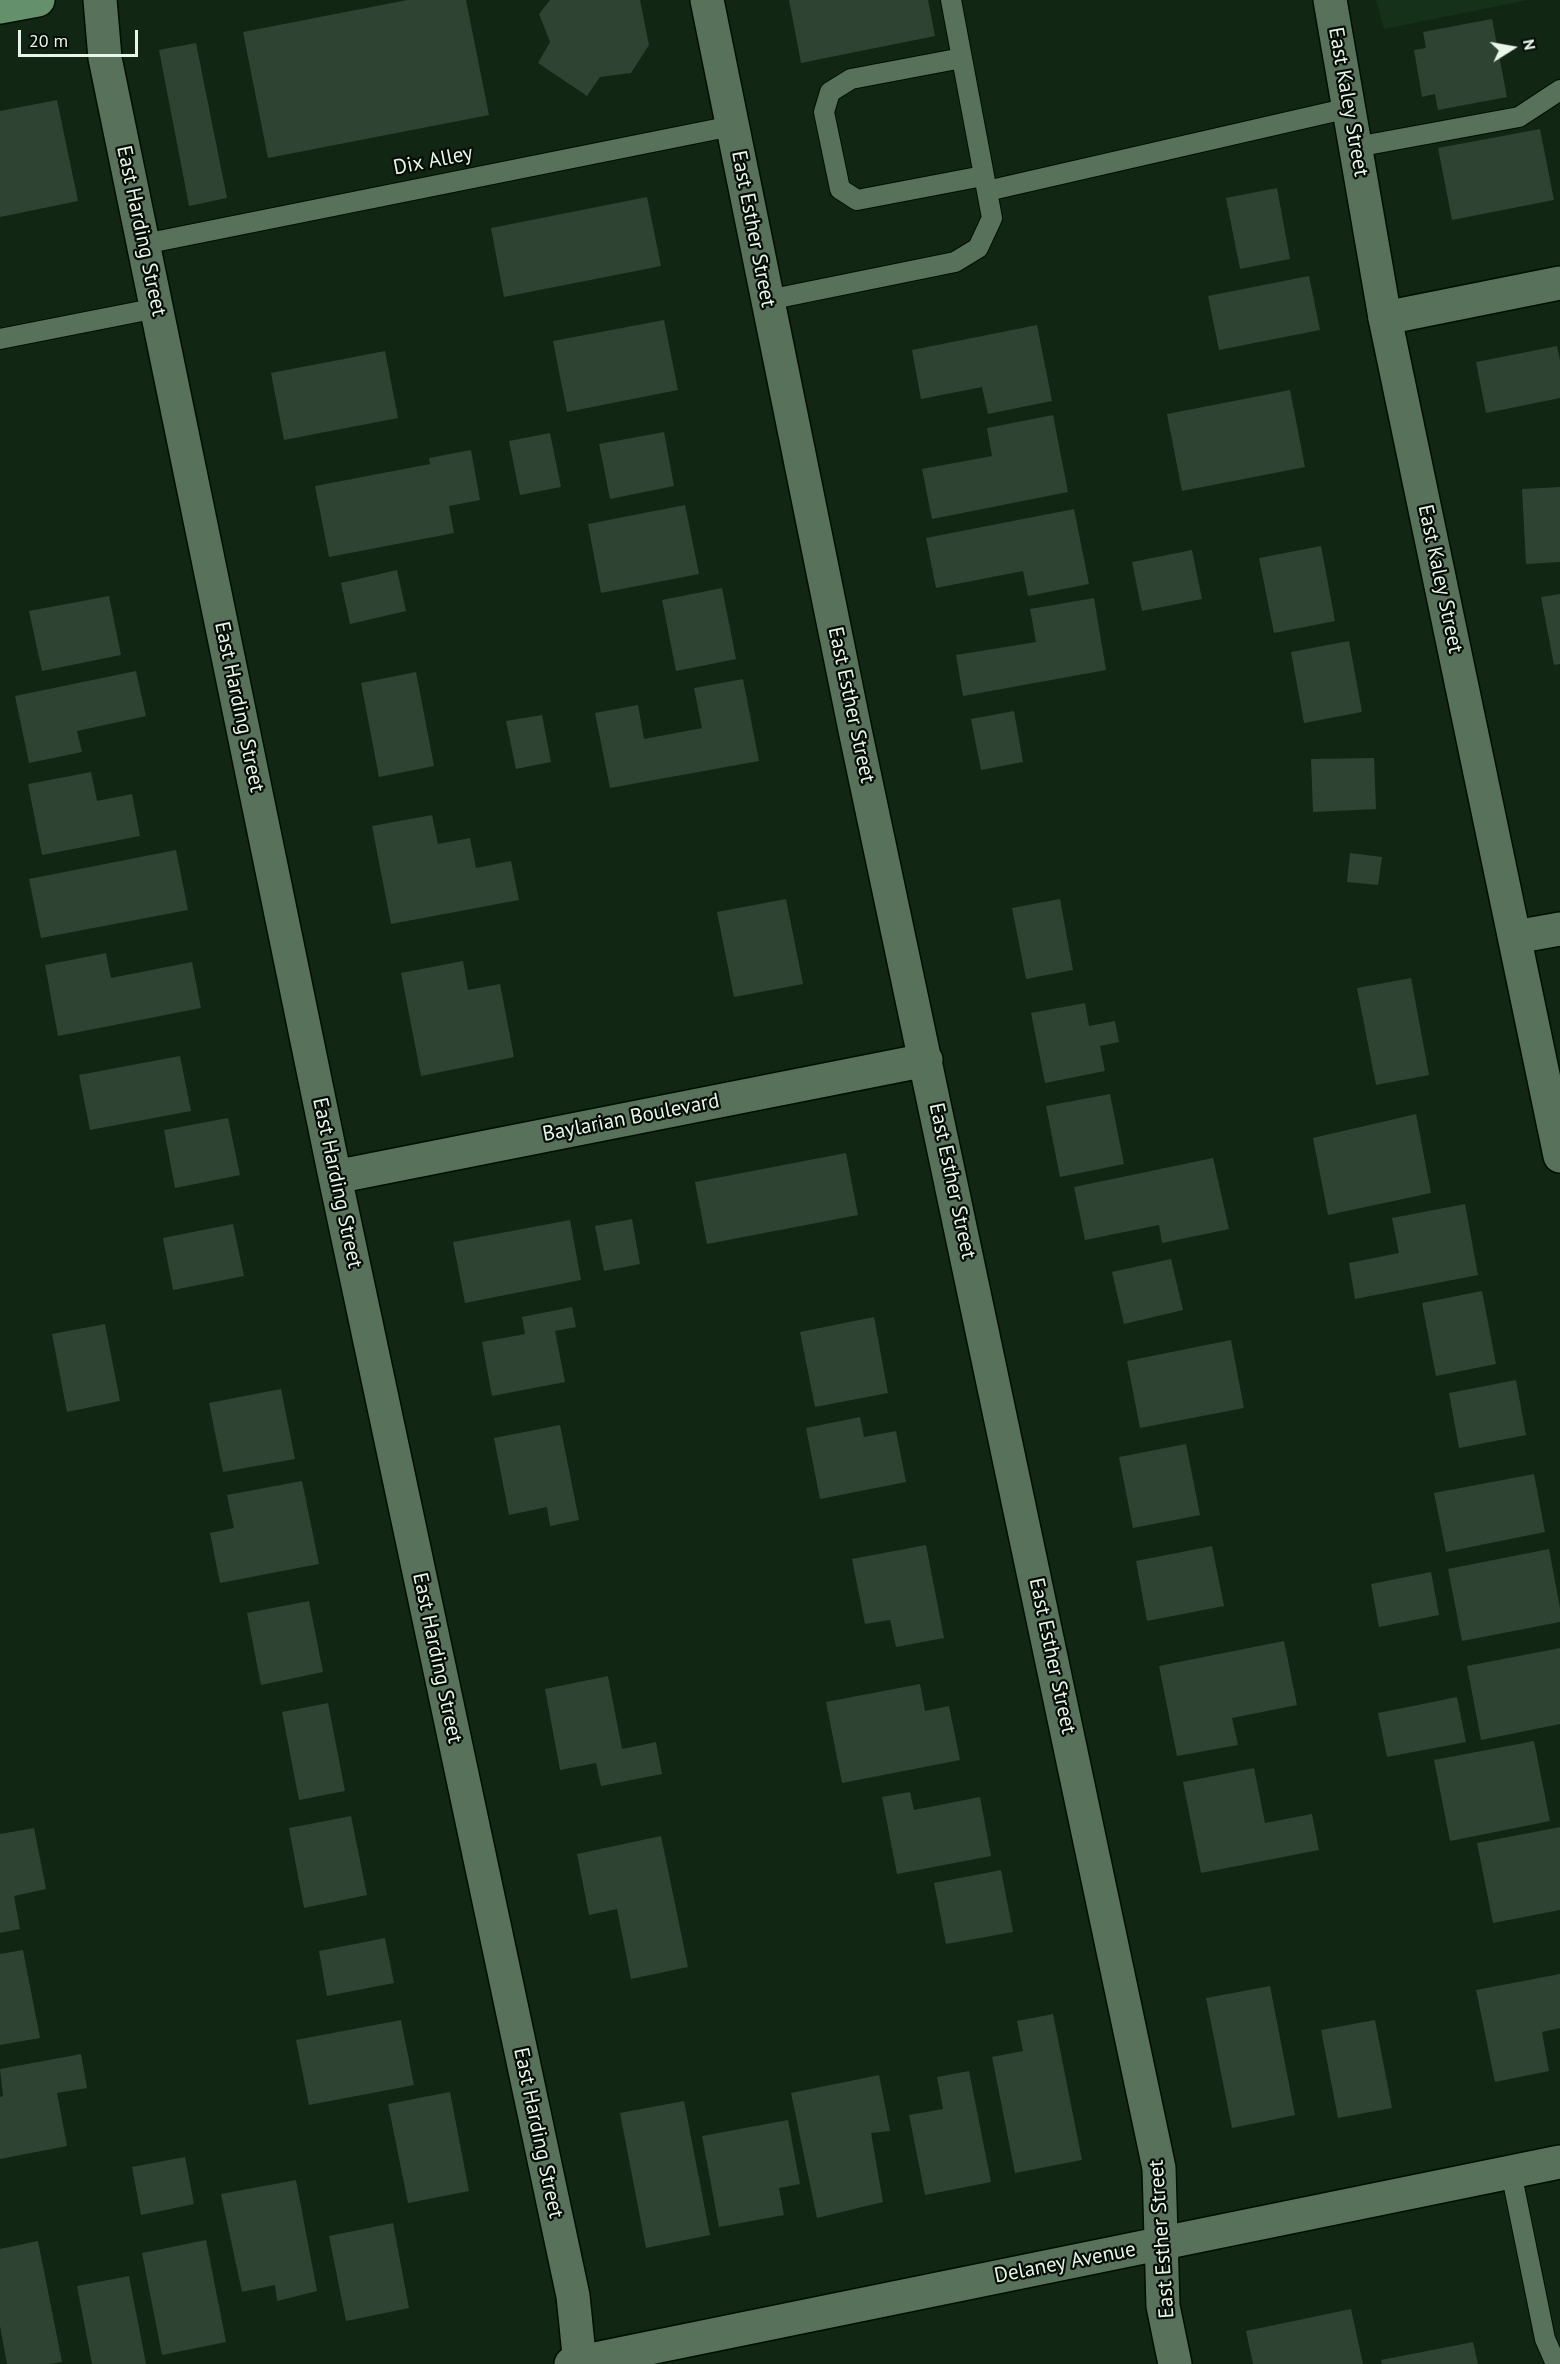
<!DOCTYPE html>
<style>
body{margin:0}
#map{position:relative;width:1560px;height:2364px;overflow:hidden;background:#112714;font-family:"PT Sans",sans-serif}
canvas{display:block}
.north{position:absolute;left:1482px;top:18px;width:60px;height:60px;-webkit-text-stroke:4px #050d06;paint-order:stroke;rotate:79deg;font-size:16px;font-weight:700;line-height:24px;text-align:center;color:#e8f6e9}
.north::after{content:'';display:block;margin:auto;width:21px;height:27px;background:#e8f6e9;clip-path:polygon(50% 0,100% 100%,50% 72%,0 100%)}
.scale{position:absolute;left:18px;top:30px;width:120px;height:27px;box-sizing:border-box;border:3px solid #e8f6e9;border-top:0;padding-left:8px;font-size:18px;line-height:21px;white-space:nowrap;color:#e8f6e9;-webkit-text-stroke:4px #050d06;paint-order:stroke}
</style>
<div id="map">
<canvas width="1560" height="2364"></canvas>
<div class="north">N</div>
<div class="scale">20 m</div>
</div>
<script>
const ctx = document.querySelector('canvas').getContext('2d');
ctx.lineJoin = 'round';
function fillPath(path, color) {
  ctx.fillStyle = color;
  ctx.fill(path, 'evenodd');
}
function shape(rows) {
  const path = new Path2D();
  for (const r of rows) {
    path.moveTo(r[0], r[1]);
    for (let i = 2; i < r.length; i += 2) path.lineTo(r[i], r[i + 1]);
  }
  return path;
}
function stroke(path, color, width, dash) {
  ctx.strokeStyle = color;
  ctx.lineWidth = width;
  ctx.lineCap = dash ? 'butt' : 'round';
  ctx.setLineDash(dash || []);
  ctx.stroke(path);
}
function drawText(font, color, halo, rows, align = 'center') {
  ctx.font = font + ' "PT Sans",sans-serif';
  ctx.lineWidth = 4.5;
  ctx.setLineDash([]);
  ctx.textBaseline = 'middle';
  ctx.strokeStyle = halo;
  ctx.fillStyle = color;
  for (const [text, x, y, turn = 0] of rows) {
    ctx.save();
    ctx.translate(x, y);
    ctx.rotate((+turn || 0) * Math.PI / 180);
    ctx.textAlign = isNaN(turn) ? turn : align;
    if (halo) ctx.strokeText(text, 0, 0);
    ctx.fillText(text, 0, 0);
    ctx.restore();
  }
}
const built = shape([
 [1376,0,1528,0,1384,29]
]);
const building = shape([
 [407,0,466,0,489,115,268,158,243,32],
 [550,0,640,0,649,45,631,73,600,77,587,96,538,63,550,42,539,14],
 [789,0,928,0,935,36,801,63],
 [1492,19,1507,97,1438,110,1435,94,1422,97,1414,50,1426,48,1423,32],
 [196,43,227,198,189,206,159,50],
 [57,100,78,201,0,217,0,111],
 [1540,129,1554,200,1452,220,1438,148],
 [1277,188,1290,259,1240,269,1226,198],
 [647,197,661,266,504,297,491,228],
 [1309,276,1320,330,1219,350,1208,296],
 [664,320,678,390,567,412,553,341],
 [1037,325,1052,401,988,414,982,387,921,399,912,350],
 [1557,346,1560,360,1560,398,1486,413,1476,362],
 [385,351,398,418,284,440,271,373],
 [1290,390,1305,467,1182,491,1167,414],
 [1053,415,1068,492,932,519,922,469,992,456,987,428],
 [664,432,674,486,610,499,599,444],
 [550,433,561,487,520,495,509,441],
 [471,450,480,500,449,506,454,533,329,557,315,486,430,464,429,458],
 [1560,487,1560,562,1526,564,1522,489],
 [685,505,699,574,601,593,588,524],
 [1074,509,1089,584,1028,596,1023,571,936,588,926,538],
 [1321,546,1335,621,1274,633,1259,558],
 [1192,550,1202,599,1142,611,1132,562],
 [397,570,406,611,350,624,341,583],
 [722,588,736,659,676,671,662,600],
 [1560,594,1560,664,1554,665,1541,597],
 [109,596,121,655,42,671,29,611],
 [1094,598,1106,670,963,696,956,655,1036,642,1030,609],
 [1349,641,1362,712,1304,723,1291,652],
 [136,671,146,716,77,731,82,752,29,763,15,696],
 [416,672,434,766,379,777,361,683],
 [743,679,759,761,610,788,595,713,638,705,644,739,702,728,694,688],
 [1014,711,1023,762,981,770,971,719],
 [542,715,551,762,516,769,506,721],
 [1374,758,1376,809,1313,812,1311,759],
 [91,772,97,801,132,794,140,836,42,855,28,784],
 [432,815,438,844,470,838,476,868,511,861,519,900,391,924,372,826],
 [176,850,188,910,41,938,29,879],
 [1350,853,1382,857,1378,885,1347,882],
 [786,899,803,984,734,997,717,912],
 [1060,899,1073,970,1026,979,1012,908],
 [106,953,111,978,192,962,201,1008,58,1036,45,965],
 [463,961,468,990,500,984,514,1057,421,1076,401,973],
 [1411,978,1429,1075,1376,1085,1357,988],
 [1085,1003,1089,1026,1115,1021,1119,1042,1100,1046,1105,1071,1045,1083,1031,1013],
 [180,1056,191,1111,90,1130,79,1075],
 [1110,1094,1124,1164,1060,1177,1046,1106],
 [1416,1114,1431,1193,1328,1215,1313,1138],
 [228,1118,240,1175,175,1188,164,1130],
 [846,1153,858,1215,707,1244,695,1182],
 [1213,1158,1229,1229,1162,1243,1159,1225,1085,1240,1074,1187],
 [1465,1204,1478,1275,1355,1299,1349,1263,1399,1253,1392,1218],
 [632,1219,640,1264,604,1271,595,1226],
 [570,1220,581,1280,465,1303,453,1242],
 [233,1224,244,1276,173,1290,163,1238],
 [1171,1259,1183,1310,1124,1324,1112,1272],
 [1482,1291,1496,1364,1436,1376,1422,1303],
 [572,1307,576,1327,555,1331,565,1382,492,1396,482,1342,525,1334,522,1317],
 [874,1317,888,1393,815,1407,800,1332],
 [105,1324,120,1401,67,1412,52,1334],
 [1231,1340,1244,1408,1140,1428,1127,1361],
 [1516,1380,1526,1435,1459,1448,1449,1393],
 [281,1389,295,1459,223,1472,209,1403],
 [860,1417,864,1437,896,1431,906,1482,820,1499,806,1428],
 [560,1425,579,1520,550,1526,547,1507,509,1515,494,1438],
 [1186,1444,1200,1515,1133,1528,1119,1457],
 [1534,1474,1545,1532,1446,1552,1434,1493],
 [302,1481,319,1564,220,1583,210,1533,234,1528,227,1495],
 [926,1545,944,1638,896,1647,890,1620,865,1624,852,1559],
 [1212,1546,1224,1606,1147,1621,1136,1561],
 [1549,1549,1560,1608,1560,1622,1462,1641,1448,1569],
 [1431,1572,1439,1615,1379,1627,1371,1584],
 [309,1601,323,1672,261,1685,247,1613],
 [1284,1641,1297,1705,1232,1718,1238,1745,1177,1756,1159,1666],
 [1560,1648,1560,1724,1481,1740,1467,1666],
 [608,1676,622,1749,656,1742,662,1774,601,1786,596,1763,560,1770,545,1689],
 [920,1684,925,1711,949,1706,960,1760,842,1783,826,1702],
 [1457,1697,1466,1742,1387,1757,1378,1713],
 [328,1703,345,1791,299,1800,282,1712],
 [1534,1741,1550,1821,1450,1841,1434,1760],
 [1254,1768,1265,1823,1312,1814,1319,1850,1201,1873,1183,1782],
 [910,1792,914,1810,980,1797,991,1856,897,1874,882,1797],
 [351,1816,367,1895,304,1908,289,1828],
 [1560,1827,1560,1910,1493,1923,1477,1843],
 [34,1828,46,1889,14,1896,20,1929,0,1933,0,1834],
 [661,1836,688,1967,631,1979,617,1909,589,1915,577,1854],
 [1001,1870,1013,1932,946,1944,934,1883],
 [385,1938,394,1983,327,1996,319,1951],
 [23,1950,40,2038,0,2045,0,1954],
 [1560,1974,1560,2028,1542,2032,1549,2071,1495,2082,1476,1990],
 [1270,1986,1295,2115,1232,2128,1206,1998],
 [1053,2014,1082,2160,1015,2173,992,2057,1023,2051,1017,2021],
 [401,2020,414,2085,309,2105,296,2040],
 [1375,2020,1392,2108,1338,2118,1321,2030],
 [81,2054,87,2088,57,2093,67,2146,0,2159,0,2097,3,2096,0,2069],
 [969,2071,991,2182,925,2195,909,2115,943,2109,937,2077],
 [879,2075,890,2131,871,2133,883,2202,817,2218,791,2093],
 [450,2092,469,2191,408,2203,388,2104],
 [684,2101,710,2235,646,2248,620,2113],
 [788,2120,800,2184,779,2188,784,2215,719,2227,702,2136],
 [185,2157,194,2204,141,2215,132,2167],
 [296,2180,317,2291,277,2301,275,2285,242,2292,221,2194],
 [393,2223,409,2308,346,2321,329,2236],
 [206,2240,226,2342,162,2355,142,2253],
 [38,2241,62,2362,49,2364,7,2364,0,2326,0,2249],
 [129,2276,146,2364,92,2364,77,2286],
 [1351,2309,1363,2364,1253,2364,1246,2331],
 [1473,2342,1478,2364,1382,2364,1381,2360]
]);
const service = shape([
 [962,58,851,79,830,92,824,112,840,189,857,200,983,176],
 [1356,147,1519,117,1560,90],
 [987,191,1349,108],
 [144,244,732,126],
 [768,300,955,262,978,248,992,218,951,0],
 [0,339,157,308],
 [1511,2172,1545,2339,1556,2364]
]);
const minor = shape([
 [100,0,105,58,335,1177,573,2296,580,2364],
 [707,0,855,730,1159,2168,1163,2306,1175,2364],
 [1385,318,1560,283],
 [1515,937,1560,929],
 [335,1177,926,1060]
]);
const tertiary = shape([
 [1330,0,1385,318,1560,1156],
 [571,2364,1560,2162]
]);
const primary = shape([
 [0,7,38,0]
]);
const streetNames = [
 ["East Kaley Street",1348,102,80],
 ["Dix Alley",433,161,-11],
 ["East Esther Street",753,229,79],
 ["East Harding Street",141,231,78],
 ["East Kaley Street",1440,579,78],
 ["East Esther Street",851,705,78],
 ["East Harding Street",239,707,78],
 ["Baylarian Boulevard",631,1118,-11],
 ["East Esther Street",952,1181,78],
 ["East Harding Street",337,1183,78],
 ["East Esther Street",1052,1656,78],
 ["East Harding Street",437,1658,78],
 ["East Harding Street",538,2133,78],
 ["East Esther Street",1162,2239,-94],
 ["Delaney Avenue",1065,2263,-11]
];
fillPath(built, '#15311a');
fillPath(building, '#2e4331');
stroke(service, '#000f02', 22);
stroke(minor, '#000f02', 36);
stroke(tertiary, '#000f02', 36);
stroke(primary, '#000f02', 36);
stroke(service, '#58715b', 20);
stroke(minor, '#58715b', 33);
stroke(tertiary, '#58715b', 33);
stroke(primary, '#64916b', 33);
drawText('21px', '#e8f6e9', '#050d06', streetNames);
</script>
